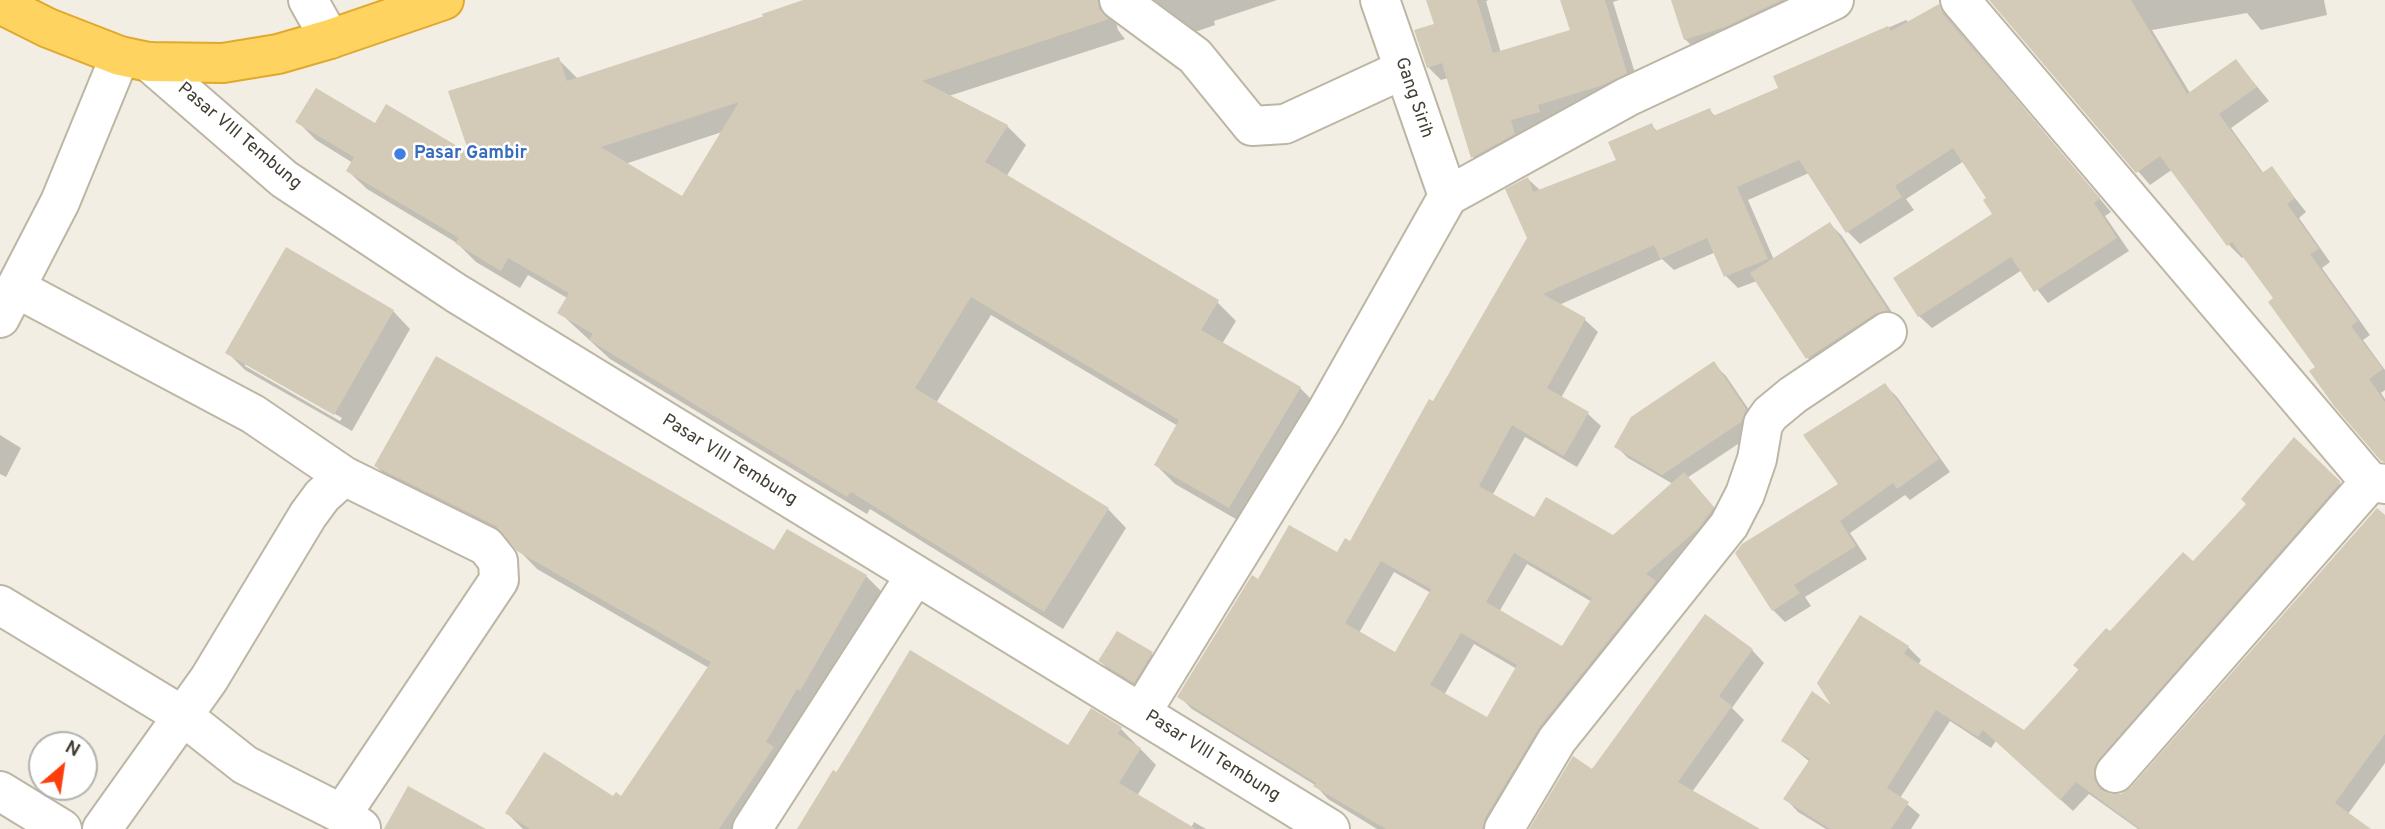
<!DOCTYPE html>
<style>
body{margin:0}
#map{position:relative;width:2385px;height:829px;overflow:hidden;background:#f2eee3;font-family:Overpass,sans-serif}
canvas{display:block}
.north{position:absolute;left:28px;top:731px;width:70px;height:70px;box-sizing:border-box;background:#fff;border:2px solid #b4b2ad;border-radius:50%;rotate:29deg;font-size:19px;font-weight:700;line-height:28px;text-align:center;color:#433e33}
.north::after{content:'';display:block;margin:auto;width:24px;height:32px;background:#ff3e0d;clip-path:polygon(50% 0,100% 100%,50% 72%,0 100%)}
</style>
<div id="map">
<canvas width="2385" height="829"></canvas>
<div class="north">N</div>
</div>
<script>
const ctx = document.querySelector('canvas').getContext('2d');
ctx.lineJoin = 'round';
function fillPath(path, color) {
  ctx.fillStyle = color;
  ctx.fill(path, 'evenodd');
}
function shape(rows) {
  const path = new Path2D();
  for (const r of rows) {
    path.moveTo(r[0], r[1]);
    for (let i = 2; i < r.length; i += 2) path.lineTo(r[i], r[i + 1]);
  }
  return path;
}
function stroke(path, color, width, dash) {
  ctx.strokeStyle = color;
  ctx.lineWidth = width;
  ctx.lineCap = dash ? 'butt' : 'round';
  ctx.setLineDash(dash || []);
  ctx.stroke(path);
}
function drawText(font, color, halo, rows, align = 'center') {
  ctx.font = font + ' Overpass,sans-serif';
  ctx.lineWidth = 5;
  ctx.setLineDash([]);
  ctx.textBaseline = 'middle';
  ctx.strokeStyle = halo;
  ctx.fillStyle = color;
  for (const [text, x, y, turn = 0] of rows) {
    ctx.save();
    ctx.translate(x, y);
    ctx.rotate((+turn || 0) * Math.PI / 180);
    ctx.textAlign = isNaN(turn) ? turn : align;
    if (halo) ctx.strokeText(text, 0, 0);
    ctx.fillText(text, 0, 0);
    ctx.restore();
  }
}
const shadow = shape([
 [812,0,1128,0,1115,18,1118,30,1125,39,949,96,1007,126,1026,145,1006,177,1217,302,1236,321,1222,344,1300,388,1319,407,1248,526,1175,484,1156,465,1178,426,991,315,936,403,1108,509,1126,528,1063,629,870,509,867,514,610,359,559,312,567,298,528,275,520,288,476,262,457,243,367,189,348,171,353,163,316,140,297,121,375,125,473,157,558,59,578,79],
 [722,132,682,198,625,164],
 [1151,0,1277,0,1214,21,1215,25,1195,32],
 [1428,0,1489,0,1486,1,1501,53,1572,31,1562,0,1619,0,1613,2,1639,86,1486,170,1473,157,1448,78,1441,80,1428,67,1436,25],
 [1673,0,1823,0,1698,52,1685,39],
 [1991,0,2324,0,2327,15,2261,30,2247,13,2152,30,2190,93,2236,61,2269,101,2231,128,2264,174,2272,169,2306,212,2299,218,2330,262,2322,268,2370,335,2363,340,2385,370,2385,390,2381,393,2385,399,2385,463,2317,367,2275,299,2244,256,2242,258,2229,245,2173,169,2150,185],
 [1938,6,2111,212,2105,216,2129,251,2048,303,2022,270,1932,328,1919,316,1995,214,1989,199,1964,161,1906,199,1914,210,1860,244,1848,232,1809,173,1748,200,1774,260,1830,224,1842,236,1899,323,1820,370,1808,358,1757,281,1738,288,1726,276,1716,252,1674,270,1662,259,1559,305,1585,320,1598,332,1561,398,1588,414,1601,426,1577,467,1525,437,1492,496,1535,520,1613,537,1673,484,1628,458,1616,446,1714,364,1726,376,1758,423,1753,434,1687,478,1725,520,1498,829,1377,829,1328,799,1315,785,1192,709,1179,696,1259,581,1338,555,1351,543,1529,238,1528,179,1541,191,1619,161,1651,125,1658,132,1709,110,1716,117,1781,89,1775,77,1906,20,1908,22],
 [1527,564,1592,602,1563,648,1499,612],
 [1394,572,1431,593,1396,654,1359,633],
 [1474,644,1517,669,1487,720,1444,695],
 [393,311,410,329,352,431,245,370,227,352],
 [245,362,342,418,340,421,245,366],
 [1885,385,1897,397,1950,472,1910,500,1905,495,1850,533,1867,559,1805,597,1811,606,1785,622,1773,610,1737,553,1841,485],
 [0,435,21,448,6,477,0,474],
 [2294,439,2352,496,2106,781,2106,794,2122,796,2133,789,2385,517,2385,763,2348,814,2360,829,2138,829,2089,794,2073,811,1996,741,1991,748,1950,721,1900,798,1920,815,1911,829,1826,829,1798,812,1786,799,1810,762,1783,740,1837,711,1861,617,1908,647,1921,660,1918,665,2024,732,2110,634,2193,563,2248,504],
 [376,466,775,552,866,576,884,594,750,829,523,829,507,813,622,798,709,668,537,569,511,542,394,484],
 [1752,650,1764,663,1732,708,1744,720,1692,792,1739,829,1531,829,1592,772],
 [911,653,1069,748,1091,710,1121,729,1156,765,1137,796,1191,828,1194,822,1206,829,801,829],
 [1152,654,1164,666,1146,694,1112,673,1100,661]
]);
const building = shape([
 [803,0,1098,0,1099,9,1109,19,922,81,1008,125,985,162,1219,300,1201,330,1301,387,1229,508,1154,465,1179,420,971,297,915,388,1109,508,1044,612,851,492,847,497,589,340,593,334,557,313,569,293,508,258,501,271,455,243,459,238,346,171,354,157,295,122,316,88,375,123,386,104,469,153,448,91,559,57,567,81,763,17,762,14],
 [739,102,682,196,601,147],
 [1426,0,1477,0,1493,53,1570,30,1560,0,1605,0,1627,73,1603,85,1538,105,1540,112,1511,120,1515,134,1471,158,1442,63,1427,68,1414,30,1434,24],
 [1671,0,1782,0,1725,27,1684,40],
 [1989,0,2131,0,2187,94,2236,59,2257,87,2219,114,2262,173,2272,166,2295,198,2287,204,2319,249,2310,254,2358,321,2351,326,2383,369,2369,379,2385,402,2385,462,2381,461,2334,406,2309,371,2315,367,2268,302,2273,298,2232,242,2227,246,2160,156,2136,173],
 [1939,4,1943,14,2100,198,2094,203,2117,238,2034,292,2011,257,1918,317,1893,278,1992,214,1983,200,1986,198,1953,148,1895,186,1902,197,1846,233,1799,160,1737,187,1768,259,1724,277,1707,238,1660,259,1654,245,1543,294,1586,318,1547,388,1589,412,1564,456,1512,425,1479,486,1534,517,1546,497,1613,535,1684,472,1714,507,1698,529,1646,574,1656,581,1540,726,1485,818,1482,829,1386,829,1313,786,1316,783,1177,697,1252,575,1258,579,1289,525,1337,552,1345,538,1350,541,1429,399,1433,401,1527,238,1505,189,1528,177,1533,192,1616,160,1608,142,1652,123,1655,131,1710,108,1713,116,1778,88,1773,76,1888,26,1891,31],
 [1514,553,1592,598,1562,646,1486,602],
 [1381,561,1431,589,1395,652,1345,623],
 [1461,633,1517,665,1487,717,1430,685],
 [1830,222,1888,310,1875,314,1806,359,1750,273],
 [286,247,394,310,334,415,225,353],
 [436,356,774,550,787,529,867,575,800,691,797,689,766,742,774,747,719,829,530,829,505,813,544,752,613,796,616,792,621,796,711,662,517,551,496,526,374,466],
 [1714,361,1746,409,1741,422,1662,475,1614,447,1631,417],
 [1885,383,1939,459,1897,489,1893,483,1840,521,1856,546,1794,585,1800,593,1772,611,1735,553,1742,544,1838,484,1803,435],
 [2294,437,2341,482,2099,759,2094,768,2094,779,2100,789,2110,794,2121,794,2131,787,2377,508,2385,515,2385,734,2335,803,2371,829,2140,829,2076,782,2060,800,1983,730,1978,737,1936,710,1887,788,1909,802,1891,829,1830,829,1783,799,1810,759,1781,741,1812,691,1831,705,1817,683,1860,615,1909,646,1904,654,2024,730,2079,670,2073,665,2106,628,2110,631,2183,552,2193,561,2246,504,2241,499],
 [1705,614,1753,649,1719,696,1732,706,1678,782,1760,829,1529,829,1573,756,1592,769],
 [1117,631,1153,652,1134,683,1098,661],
 [910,650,1068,745,1091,708,1122,727,1118,734,1141,748,1119,783,1196,829,797,829,833,770,837,772],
 [408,786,486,829,384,829]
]);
const minor = shape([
 [308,0,330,39],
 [1119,0,1195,56,1252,126,1285,124,1402,70],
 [1380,0,1448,196],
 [1960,0,2370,482,2385,484],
 [149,62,284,179,456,293,1330,829],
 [16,288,253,414,344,476],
 [0,318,60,202,120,56],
 [0,605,183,716,245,765,342,814,361,828],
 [1141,713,1325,414,1448,196,1627,97,1834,0],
 [2115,773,2370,482],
 [0,791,62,829],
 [102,829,209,679,308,515,322,496,344,476,486,546,498,561,499,580,342,814],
 [752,829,915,576],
 [1504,829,1557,740,1729,525,1745,494,1757,459,1763,424,1770,414,1793,395,1887,332]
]);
const highway = shape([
 [0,4,48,28,120,56,149,62,223,63,278,54,330,39,444,0]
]);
const markers = [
 [400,154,7,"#3f7fe0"]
];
const streetNames = [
 ["Gang Sirih",1413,98,71],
 ["Pasar VIII Tembung",239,137,40],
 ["Pasar VIII Tembung",729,461,32],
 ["Pasar VIII Tembung",1212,757,32]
];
const shopNames = [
 ["Pasar Gambir",414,154]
];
fillPath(shadow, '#0003');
fillPath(building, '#d3cab8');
stroke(minor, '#bdb6a5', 42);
stroke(highway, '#e0a92e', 42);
stroke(minor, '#fff', 38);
stroke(highway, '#ffd360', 38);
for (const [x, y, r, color] of markers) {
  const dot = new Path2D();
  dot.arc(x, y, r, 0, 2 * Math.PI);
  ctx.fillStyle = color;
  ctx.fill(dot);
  stroke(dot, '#fff', 2.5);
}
drawText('18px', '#433e33', '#fff', streetNames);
drawText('bold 18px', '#366cbe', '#fff', shopNames, 'left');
</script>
